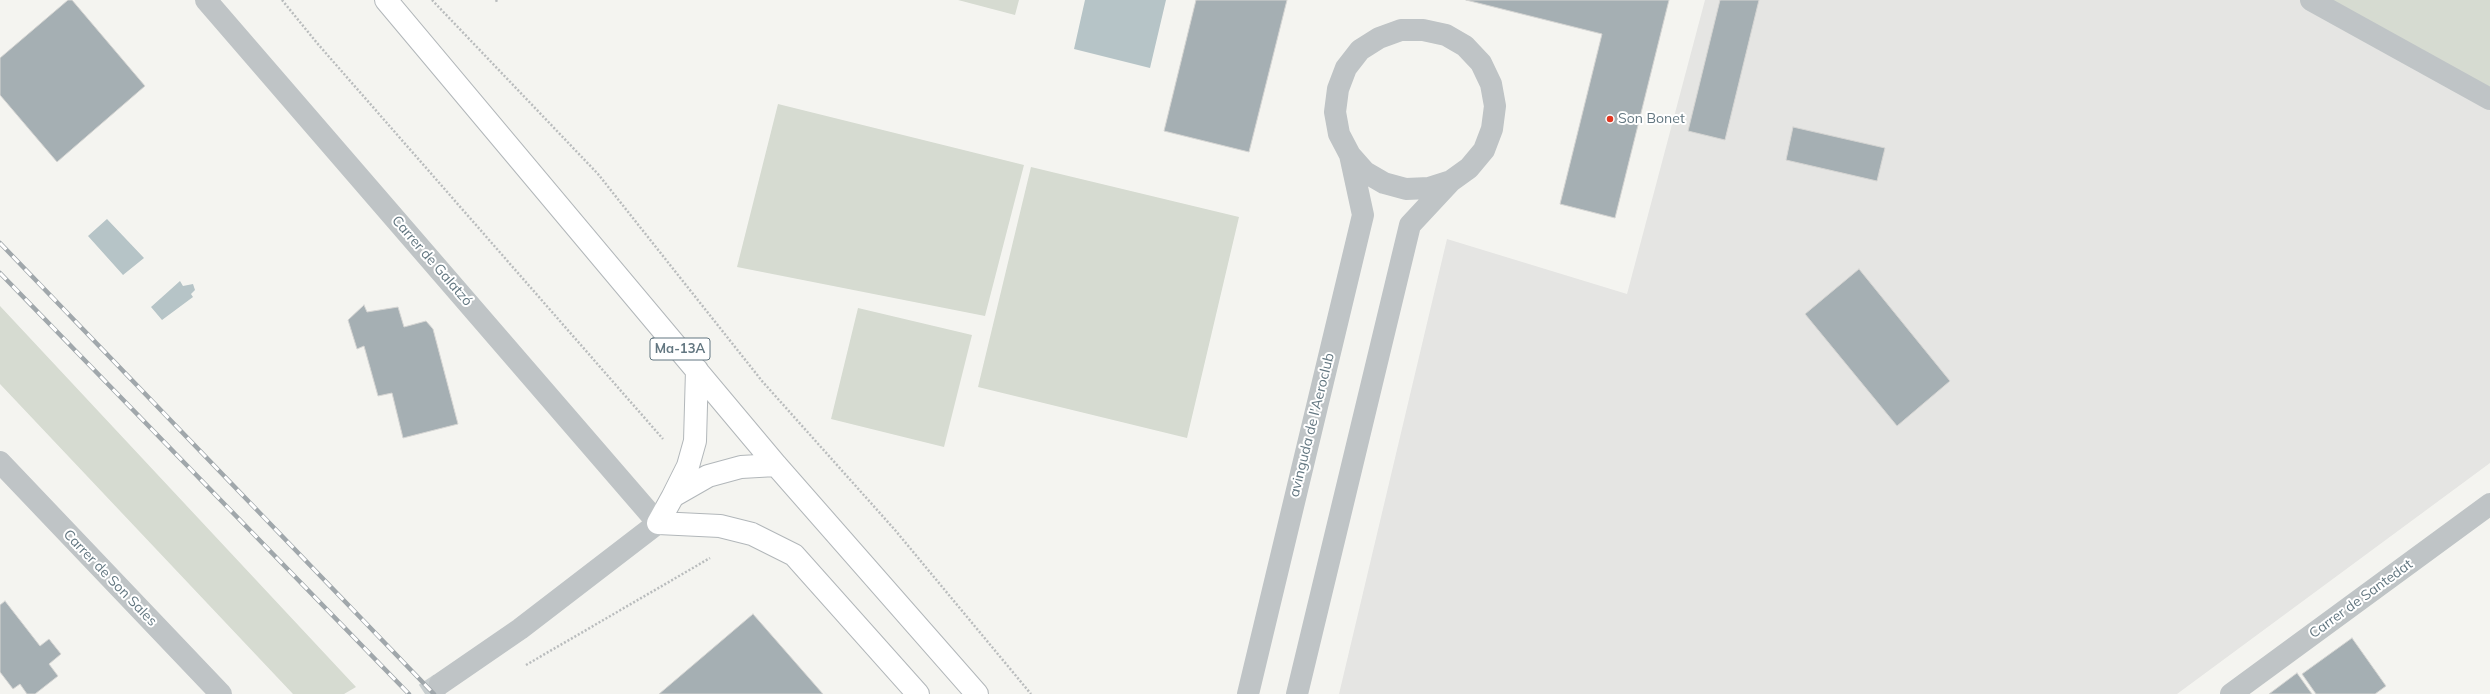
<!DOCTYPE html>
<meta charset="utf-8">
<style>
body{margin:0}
canvas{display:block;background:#f4f4f0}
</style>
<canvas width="2490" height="694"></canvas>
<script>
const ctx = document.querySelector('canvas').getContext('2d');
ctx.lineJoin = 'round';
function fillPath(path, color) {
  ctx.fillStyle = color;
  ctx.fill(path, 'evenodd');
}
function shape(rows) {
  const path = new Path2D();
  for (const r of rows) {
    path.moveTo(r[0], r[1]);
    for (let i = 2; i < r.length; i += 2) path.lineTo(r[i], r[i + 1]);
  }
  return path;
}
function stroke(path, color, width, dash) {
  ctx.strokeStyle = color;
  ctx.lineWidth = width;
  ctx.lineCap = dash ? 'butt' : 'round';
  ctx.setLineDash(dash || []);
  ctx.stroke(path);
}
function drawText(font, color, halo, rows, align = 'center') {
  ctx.font = font + ' Mulish,sans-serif';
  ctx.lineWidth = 4;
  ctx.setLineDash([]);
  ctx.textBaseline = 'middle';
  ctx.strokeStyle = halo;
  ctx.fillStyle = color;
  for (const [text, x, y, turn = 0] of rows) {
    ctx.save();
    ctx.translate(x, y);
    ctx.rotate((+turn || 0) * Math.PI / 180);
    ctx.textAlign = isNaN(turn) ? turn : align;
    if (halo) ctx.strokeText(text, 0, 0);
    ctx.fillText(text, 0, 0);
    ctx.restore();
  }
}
const built = shape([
 [1705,0,2490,0,2490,463,2177,694,1339,694,1447,239,1627,294]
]);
const green = shape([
 [958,0,1019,0,1015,15],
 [2309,0,2490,0,2490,100],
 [778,104,1024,165,985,316,737,267],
 [1031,167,1239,217,1187,438,978,387],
 [0,306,356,687,344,694,293,694,0,384],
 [858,308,972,335,944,447,831,419]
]);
const water = shape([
 [1085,0,1166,0,1150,68,1074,49],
 [107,219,144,258,123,275,88,236],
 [180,281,183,286,193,284,195,290,191,294,193,297,162,320,151,307]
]);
const building = shape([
 [68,0,72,0,145,86,57,162,0,95,0,58,68,0],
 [1196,0,1287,0,1249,152,1164,131,1196,0],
 [1466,0,1669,0,1615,218,1560,204,1602,34,1466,0],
 [1720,0,1759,0,1725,140,1688,131,1720,0],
 [1793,127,1885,148,1877,181,1786,160,1793,127],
 [1859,269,1950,381,1897,426,1805,314,1859,269],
 [364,305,367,312,398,307,404,327,426,321,433,329,458,424,403,438,392,393,378,396,364,346,357,349,348,320,364,305],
 [5,601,40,646,49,639,61,654,49,664,58,676,35,694,27,694,20,684,13,689,0,672,0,605,5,601],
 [753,614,823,694,659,694,753,614],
 [2352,638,2386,686,2375,694,2316,694,2302,674,2352,638],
 [2297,673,2312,694,2269,694,2297,673]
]);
const streetTunnel = shape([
 [425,694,440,684]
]);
const path = shape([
 [282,0,317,43,663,439],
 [432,0,598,174,762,381,895,530,1031,694],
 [496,0,497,2],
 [526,665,710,558]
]);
const lane = shape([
 [2311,0,2490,99]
]);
const street = shape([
 [206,0,658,523,520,629,440,684],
 [0,462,221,694],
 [1248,694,1363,215,1350,155],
 [1297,694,1410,225,1451,181,1469,168,1484,150,1492,129,1495,106,1491,84,1481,63,1465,46,1446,35,1423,30,1401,30,1379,38,1360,50,1346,68,1338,89,1335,112,1339,134,1350,155,1365,172,1384,183,1406,189,1429,188,1451,181],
 [2231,694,2490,504]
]);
const primary = shape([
 [386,0,776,465,977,694],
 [776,465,741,467,708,476,673,496,658,523,720,526,752,534,794,555,918,694],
 [673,496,688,466,695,441,697,370]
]);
const rail = shape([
 [0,243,434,694],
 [0,273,409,694]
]);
const markers = [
 [1610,119,4,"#e23722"]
];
const shields = [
 [680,349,60]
];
const shieldNames = [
 ["Ma-13A",680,349]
];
const poiNames = [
 ["Son Bonet",1618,119]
];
const streetNames = [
 ["Carrer de Galatzó",432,261,49],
 ["avinguda de l'Aeroclub",1312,425,-76],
 ["Carrer de Son Sales",110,578,46],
 ["Carrer de Santedat",2361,599,-36]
];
fillPath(built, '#e5e5e3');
fillPath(green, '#d6dbd1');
fillPath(water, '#b6c4c7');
fillPath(building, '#a5afb3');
stroke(building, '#d5d5d3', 1);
stroke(streetTunnel, '#c8cecf', 22, [22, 11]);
stroke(primary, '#b2b7ba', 24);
stroke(path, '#b9bcbd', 2.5, [2, 2]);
stroke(lane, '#bfc4c6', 22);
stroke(street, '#bfc4c6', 22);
stroke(primary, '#fff', 22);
stroke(rail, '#a0a7ab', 4.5);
stroke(rail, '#fff', 3, [9]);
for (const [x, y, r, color] of markers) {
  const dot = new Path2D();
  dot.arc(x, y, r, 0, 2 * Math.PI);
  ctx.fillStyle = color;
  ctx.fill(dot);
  stroke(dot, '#fff', 1.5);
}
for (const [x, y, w] of shields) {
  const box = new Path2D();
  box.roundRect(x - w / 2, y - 11, w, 22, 3);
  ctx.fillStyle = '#fff';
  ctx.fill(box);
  stroke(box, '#637781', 1);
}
drawText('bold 13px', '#637781', null, shieldNames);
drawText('14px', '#637781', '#fff', poiNames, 'left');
drawText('14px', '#637781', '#fff', streetNames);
</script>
